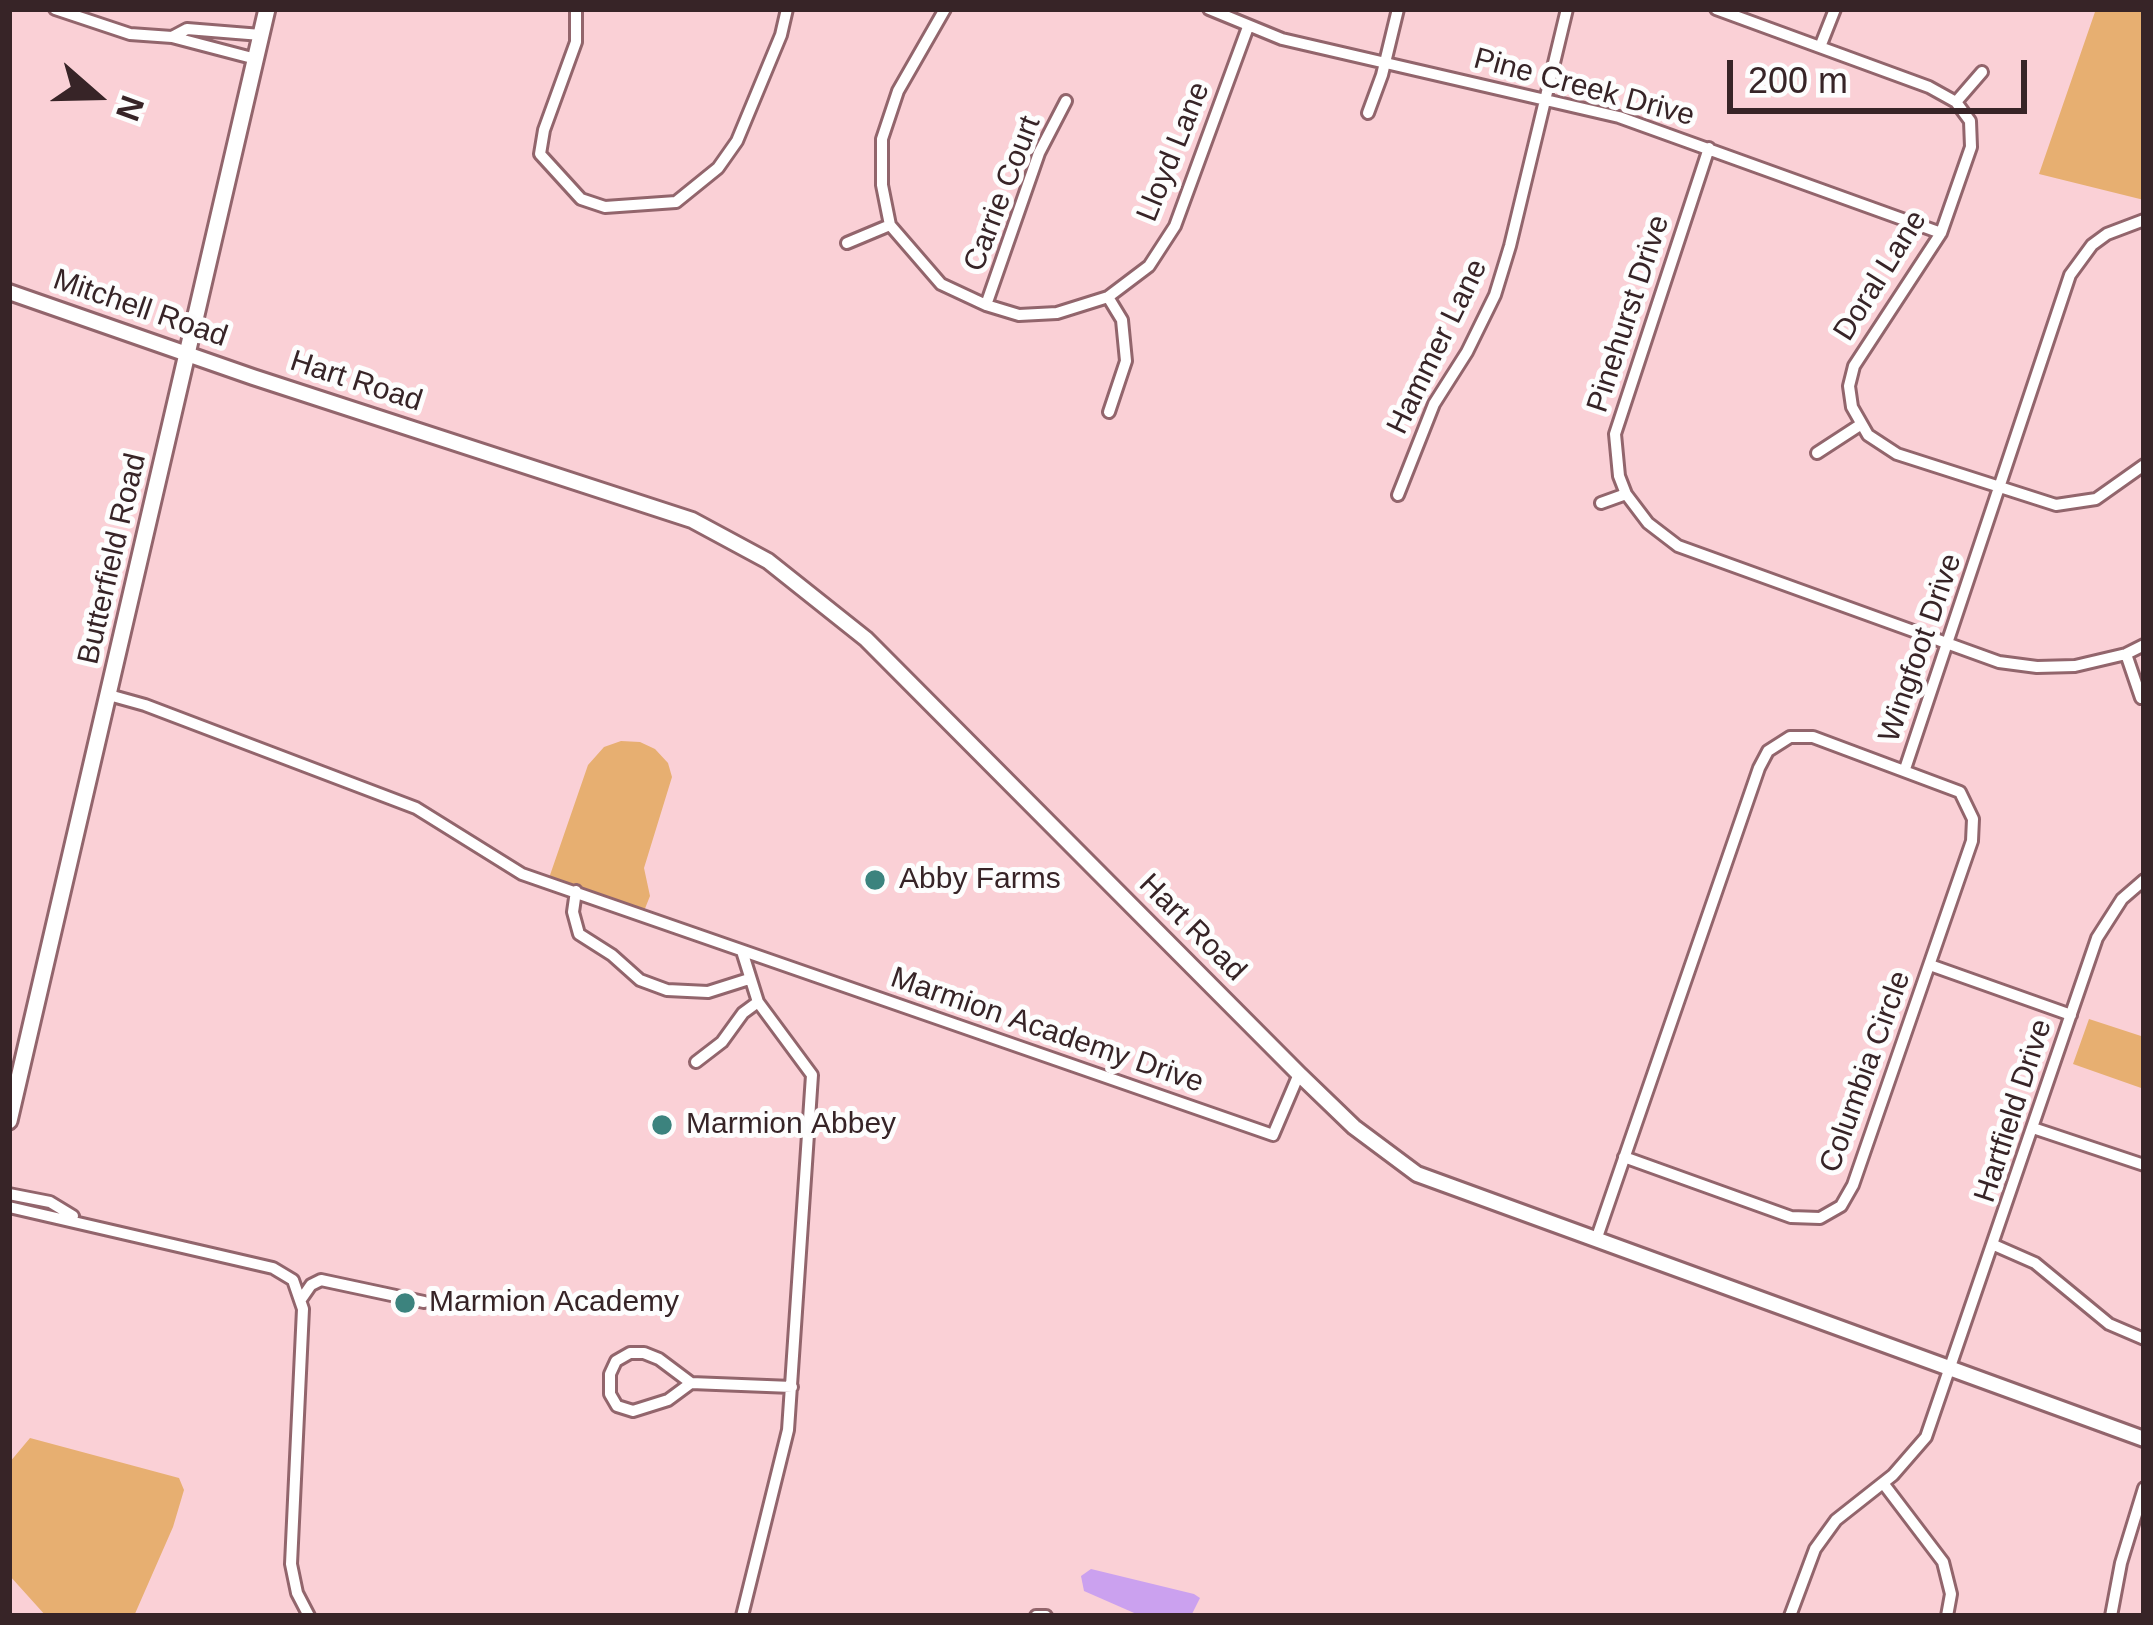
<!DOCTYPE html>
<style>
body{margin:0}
#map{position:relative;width:2153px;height:1625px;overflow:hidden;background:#fad0d6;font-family:Arial,sans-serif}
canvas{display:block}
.frame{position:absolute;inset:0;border:12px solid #372427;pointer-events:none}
.north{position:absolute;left:36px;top:36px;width:120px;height:120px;-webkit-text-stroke:9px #fdfdfd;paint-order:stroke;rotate:110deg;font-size:33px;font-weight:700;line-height:48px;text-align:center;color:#372427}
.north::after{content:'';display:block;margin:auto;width:42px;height:54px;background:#372427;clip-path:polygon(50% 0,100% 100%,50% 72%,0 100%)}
.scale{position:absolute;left:1727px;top:60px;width:300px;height:54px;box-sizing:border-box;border:6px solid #372427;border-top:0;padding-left:15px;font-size:36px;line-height:42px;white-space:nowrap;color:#372427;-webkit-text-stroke:9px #fdfdfd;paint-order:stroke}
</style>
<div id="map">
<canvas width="2153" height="1625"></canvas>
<div class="frame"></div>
<div class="north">N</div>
<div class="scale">200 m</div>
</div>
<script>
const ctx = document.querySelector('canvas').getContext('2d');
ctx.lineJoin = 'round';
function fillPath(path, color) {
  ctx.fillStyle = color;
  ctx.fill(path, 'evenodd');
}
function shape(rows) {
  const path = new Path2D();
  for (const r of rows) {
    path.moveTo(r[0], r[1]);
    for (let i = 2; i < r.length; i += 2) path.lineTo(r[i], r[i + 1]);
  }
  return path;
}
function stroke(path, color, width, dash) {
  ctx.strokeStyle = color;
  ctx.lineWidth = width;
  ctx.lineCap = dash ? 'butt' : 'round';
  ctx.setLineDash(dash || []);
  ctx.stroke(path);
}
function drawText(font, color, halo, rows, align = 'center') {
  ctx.font = font + ' Arial,sans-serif';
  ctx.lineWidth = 10;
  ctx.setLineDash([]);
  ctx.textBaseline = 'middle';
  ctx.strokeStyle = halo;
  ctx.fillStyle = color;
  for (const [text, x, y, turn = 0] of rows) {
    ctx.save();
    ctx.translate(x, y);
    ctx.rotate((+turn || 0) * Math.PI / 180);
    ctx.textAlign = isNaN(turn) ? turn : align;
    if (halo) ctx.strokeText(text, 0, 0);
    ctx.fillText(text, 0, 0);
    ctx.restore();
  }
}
const green = shape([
 [2096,9,2144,9,2144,200,2039,174],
 [621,741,640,742,655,749,668,763,672,777,644,868,650,896,644,911,549,878,588,765,604,747],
 [2089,1019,2141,1036,2144,1031,2144,1089,2073,1064],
 [30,1438,179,1478,184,1490,173,1527,134,1616,46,1616,9,1575,9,1463]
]);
const water = shape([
 [1091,1569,1194,1594,1200,1598,1191,1616,1141,1616,1084,1591,1081,1576]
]);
const street = shape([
 [55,9,130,34,172,37,256,59],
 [576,9,576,42,544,130,540,154,581,199,605,207,676,202,718,168,737,141,781,35,787,9],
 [945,9,898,91,882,139,882,185,890,225,941,284,986,305,1019,315,1057,313,1108,297,1149,266,1175,226,1248,27],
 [1209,9,1282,39,1619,117,1941,233],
 [1716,9,1929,87,1956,102,1970,121,1971,147,1941,233,1854,366,1849,386,1852,407,1868,435,1897,454,2056,505,2096,499,2144,465],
 [172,37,187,29,261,35],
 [1820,47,1835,9],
 [1956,102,1982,72],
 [1368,113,1382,75,1398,9],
 [1709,148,1615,434,1619,476,1626,494,1648,523,1678,546,1999,662,2037,667,2075,666,2126,654,2144,645],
 [847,243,890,225],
 [1108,297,1122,320,1126,361,1109,412],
 [986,305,1039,153,1066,101],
 [1817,453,1860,425],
 [1398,495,1434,404,1467,352,1495,295,1510,246,1567,9],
 [1601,503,1626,494],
 [2126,654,2141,698],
 [109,695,145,705,416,808,522,874,1273,1135,1299,1074],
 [1905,769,2070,275,2092,245,2107,234,2144,220],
 [576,891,573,912,579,934,612,955,640,980,667,990,708,992,749,979],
 [742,951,758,1002,812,1075,788,1430,742,1616],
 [1930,965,2071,1015],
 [696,1062,722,1042,743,1013,758,1002],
 [2033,1128,2144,1165],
 [9,1194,50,1202,73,1216],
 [9,1207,273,1268,293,1280,303,1309,291,1564,297,1593,309,1616],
 [1596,1240,1629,1144,1759,768,1768,751,1790,737,1813,737,1960,792,1973,819,1972,841,1853,1185,1841,1206,1820,1218,1791,1217,1624,1157],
 [1994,1245,2035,1263,2109,1324,2144,1339],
 [302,1298,311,1285,321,1280,424,1302],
 [691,1383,668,1400,633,1411,617,1406,610,1394,610,1374,616,1361,630,1353,644,1353,659,1359,691,1383,792,1387],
 [1883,1483,1943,1562,1951,1594,1947,1616],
 [1036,1616,1046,1616],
 [1790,1616,1815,1549,1836,1520,1893,1475,1926,1437,2097,938,2122,899,2144,880],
 [2111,1616,2121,1563,2144,1488]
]);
const secondary = shape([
 [9,292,253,377,692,520,768,561,866,639,1299,1074,1354,1127,1417,1174,2144,1439]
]);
const primary = shape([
 [9,1121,267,9]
]);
const markers = [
 [875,880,12,"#3c837e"],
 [662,1125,12,"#3c837e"],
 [405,1303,12,"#3c837e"]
];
const streetNames = [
 ["Pine Creek Drive",1584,88,15],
 ["Lloyd Lane",1174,152,-68],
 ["Carrie Court",1003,194,-69],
 ["Doral Lane",1881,276,-58],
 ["Mitchell Road",140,309,19],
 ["Pinehurst Drive",1629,314,-72],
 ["Hammer Lane",1438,347,-64],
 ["Hart Road",356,382,18],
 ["Butterfield Road",113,559,-77],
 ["Wingfoot Drive",1921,648,-71],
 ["Hart Road",1192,928,45],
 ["Marmion Academy Drive",1047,1031,19],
 ["Columbia Circle",1866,1072,-70],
 ["Hartfield Drive",2014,1111,-72]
];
const poiNames = [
 ["Abby Farms",899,880],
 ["Marmion Abbey",686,1125],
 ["Marmion Academy",429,1303]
];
fillPath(green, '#e7af71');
fillPath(water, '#cba1ef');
stroke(street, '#92656c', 16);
stroke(secondary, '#92656c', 20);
stroke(primary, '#92656c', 21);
stroke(street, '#fff', 10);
stroke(secondary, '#fff', 14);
stroke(primary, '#fff', 15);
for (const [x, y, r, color] of markers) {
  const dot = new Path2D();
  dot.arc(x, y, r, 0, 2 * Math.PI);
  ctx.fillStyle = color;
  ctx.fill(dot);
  stroke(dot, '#fdfdfd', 4.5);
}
drawText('30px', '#372427', '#fdfdfd', streetNames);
drawText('30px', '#372427', '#fdfdfd', poiNames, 'left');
</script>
